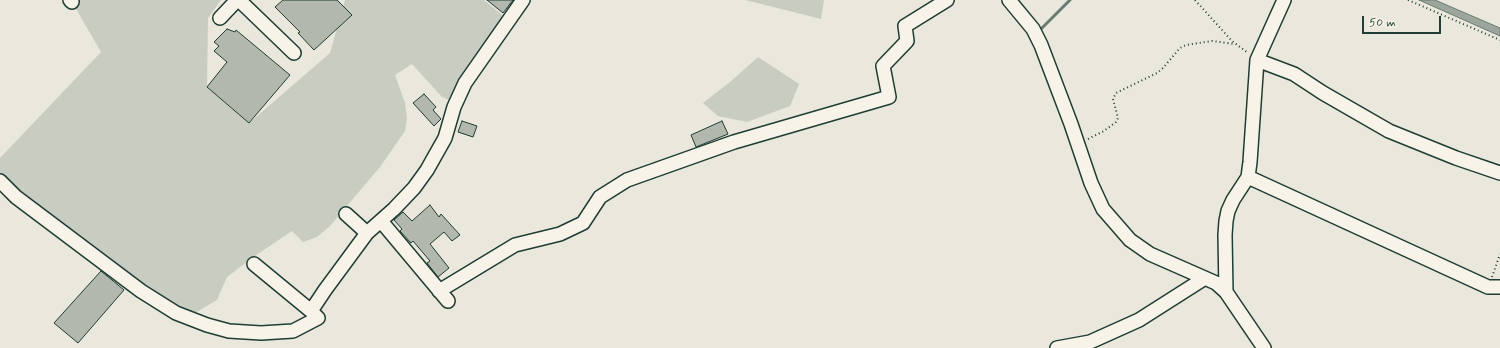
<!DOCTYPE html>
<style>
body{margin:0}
#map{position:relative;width:1500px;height:348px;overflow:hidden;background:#eae8dd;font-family:Mynerve,sans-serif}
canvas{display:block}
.scale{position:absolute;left:1362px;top:16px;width:79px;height:18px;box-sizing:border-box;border:2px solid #1f3d34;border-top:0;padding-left:5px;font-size:12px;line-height:14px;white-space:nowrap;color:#1f3d34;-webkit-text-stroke:3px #f7f3e8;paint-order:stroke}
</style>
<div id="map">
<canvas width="1500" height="348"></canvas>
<div class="scale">50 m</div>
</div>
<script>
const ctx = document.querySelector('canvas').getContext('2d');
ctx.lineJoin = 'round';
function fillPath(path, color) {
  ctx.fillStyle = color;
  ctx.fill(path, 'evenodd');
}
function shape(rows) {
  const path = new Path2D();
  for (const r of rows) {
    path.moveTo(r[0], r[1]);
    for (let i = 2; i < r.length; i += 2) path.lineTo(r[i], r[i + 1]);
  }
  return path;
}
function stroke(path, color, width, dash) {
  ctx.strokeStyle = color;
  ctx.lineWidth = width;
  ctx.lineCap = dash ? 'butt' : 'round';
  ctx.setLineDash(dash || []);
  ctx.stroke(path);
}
const green = shape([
 [74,0,221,0,208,18,207,87,249,123,330,53,345,0,484,0,508,20,465,83,449,100,442,97,412,64,395,75,405,103,407,118,405,131,380,167,330,226,317,237,303,242,292,231,252,258,227,277,217,300,195,313,164,305,0,179,0,158,101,52,72,2],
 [745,0,824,0,821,19],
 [758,57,799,84,790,106,747,122,718,116,703,103,730,82]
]);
const water = shape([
 [1419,0,1435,0,1500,28,1500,36,1419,0]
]);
const stream = shape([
 [1040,30,1070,0]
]);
const building = shape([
 [283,0,337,0,352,15,314,50,298,33,300,32,275,7,283,0],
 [487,0,513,0,503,13,487,0],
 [227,29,235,32,236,30,290,75,249,123,207,87,227,62,214,51,219,46,214,42,227,29],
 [424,94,436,107,433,110,441,119,434,126,413,103,424,94],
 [462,121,477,126,473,137,458,132,462,121],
 [722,121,728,134,696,147,691,135,722,121],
 [430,205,439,217,441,214,460,235,452,241,444,232,430,244,449,268,438,277,427,263,430,261,413,241,411,243,400,231,402,229,394,220,403,212,412,221,430,205],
 [101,271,124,290,78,343,54,323,101,271]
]);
const path = shape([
 [1195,0,1232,41,1248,53],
 [1408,0,1500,40],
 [1088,139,1104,131,1116,122,1118,118,1113,99,1116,93,1157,73,1163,68,1180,48,1186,45,1212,41,1235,44],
 [1492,277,1500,254]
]);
const minor = shape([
 [70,0,72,2],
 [239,0,294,53],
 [1009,0,1033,29,1041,45,1071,124,1091,183,1103,209,1130,240,1150,254,1216,283,1226,292,1264,348],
 [220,18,237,0],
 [1257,60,1294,74,1323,93,1389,131,1456,158,1500,173],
 [1248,177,1488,287,1500,287],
 [0,181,16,197,141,291,176,313,207,325,229,331,261,333,293,331,318,318,311,311,325,290,367,233,394,209,414,188,427,170,445,138,454,107,465,83,523,0],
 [346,214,367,233],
 [381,221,448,301],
 [254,264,311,311],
 [439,291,515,245,560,234,583,223,600,197,627,180,734,142,889,97,883,66,907,41,905,26,947,0],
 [1226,292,1225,235,1226,221,1228,211,1233,200,1248,177,1250,162,1257,60,1284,0],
 [1057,348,1090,342,1139,320,1205,278]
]);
fillPath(green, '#c8ccc1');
fillPath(water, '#9ca69c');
stroke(water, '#6a7c72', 1);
stroke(stream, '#6a7c72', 3);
fillPath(building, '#b2b8ae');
stroke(building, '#1f3d34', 1);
stroke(minor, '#1f3d34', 16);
stroke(path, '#1f3d34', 2, [1, 3]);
stroke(minor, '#f7f3e8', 13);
</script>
